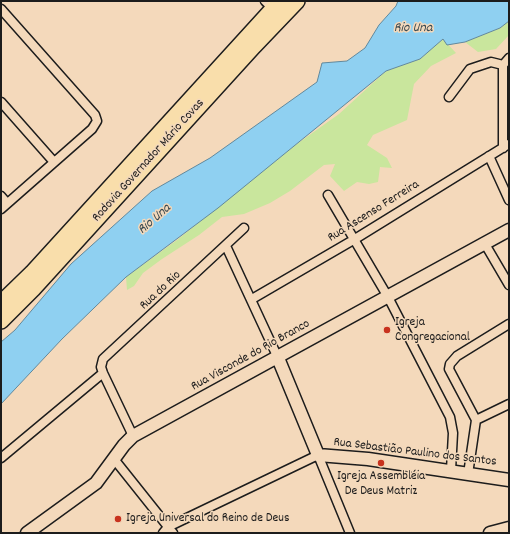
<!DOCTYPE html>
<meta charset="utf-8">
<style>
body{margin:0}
#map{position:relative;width:510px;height:534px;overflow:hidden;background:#f4d9bb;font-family:Dekko,sans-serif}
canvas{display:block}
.frame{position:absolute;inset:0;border:2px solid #1c1c1c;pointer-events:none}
</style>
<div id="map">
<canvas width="510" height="534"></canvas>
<div class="frame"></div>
</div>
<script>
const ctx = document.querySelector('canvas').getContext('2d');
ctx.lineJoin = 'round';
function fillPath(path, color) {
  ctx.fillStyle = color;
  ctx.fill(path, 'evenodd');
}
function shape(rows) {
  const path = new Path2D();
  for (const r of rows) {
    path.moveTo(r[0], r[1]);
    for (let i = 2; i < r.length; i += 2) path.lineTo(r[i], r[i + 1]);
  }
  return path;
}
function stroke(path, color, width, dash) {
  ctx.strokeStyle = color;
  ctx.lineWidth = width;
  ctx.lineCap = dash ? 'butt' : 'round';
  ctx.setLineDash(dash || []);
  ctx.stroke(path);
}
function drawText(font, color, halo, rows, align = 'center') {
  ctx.font = font + ' Dekko,sans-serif';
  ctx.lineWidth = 3;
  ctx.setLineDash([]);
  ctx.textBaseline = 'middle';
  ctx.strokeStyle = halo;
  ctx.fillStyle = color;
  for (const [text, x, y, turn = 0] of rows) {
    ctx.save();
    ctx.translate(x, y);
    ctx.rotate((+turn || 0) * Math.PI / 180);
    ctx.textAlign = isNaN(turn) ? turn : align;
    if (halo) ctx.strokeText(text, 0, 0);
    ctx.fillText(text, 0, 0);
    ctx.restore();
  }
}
const green = shape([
 [509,21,509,35,496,49,478,52,465,42,500,28],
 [443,39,456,53,431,66,414,84,407,120,373,135,367,145,387,158,392,168,380,167,378,182,369,184,357,182,344,191,330,176,335,164,324,165,290,191,270,203,244,214,222,217,199,235,162,259,143,273,134,286,127,290,126,277,177,240,294,146,339,114,386,71,420,59]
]);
const water = shape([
 [398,1,509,1,509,21,500,28,465,42,447,45,443,39,420,59,386,71,218,208,126,277,62,339,1,404,1,342,15,330,71,264,152,191,210,158,317,82,322,63,347,61,365,48,379,25,396,6,398,1]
]);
const street = shape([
 [265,1,273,9],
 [1,9,95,115,97,121,92,129,1,209],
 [449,97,470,69,491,62,503,65],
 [1,102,54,162],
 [503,148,503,65,509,58],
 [489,156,509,200],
 [328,195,388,297,450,417,453,433,451,470],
 [1,196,7,203],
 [485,244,509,285],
 [226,246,278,358],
 [252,299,355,239,509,144],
 [476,420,509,404],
 [133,436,103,373,101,367,103,359,244,228],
 [1,458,103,373],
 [114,459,173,533],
 [468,474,476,420,449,369,450,364,457,356,509,324],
 [163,533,168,527,318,455,350,533]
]);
const secondary = shape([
 [278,358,318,455,368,459,509,480],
 [27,533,96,483,124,445,133,436,509,230],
 [490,533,509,528]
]);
const highway = shape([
 [1,303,32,273,280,1],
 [1,321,33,289,254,46,297,1]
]);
const markers = [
 [387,330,4,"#c8321e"],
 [381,463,4,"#c8321e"],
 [118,519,4,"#c8321e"]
];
const streetNames = [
 ["Rodovia Governador Mário Covas",149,161,-48],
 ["Rua Ascenso Ferreira",374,212,-32],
 ["Rua do Rio",161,291,-43],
 ["Rua Visconde do Rio Branco",251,356,-29],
 ["Rua Sebastião Paulino dos Santos",415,453,7]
];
const poiNames = [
 ["Igreja",395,323],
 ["Congregacional",395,338],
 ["Igreja Assembléia",381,477,"center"],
 ["De Deus Matriz",381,492,"center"],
 ["Igreja Universal do Reino de Deus",126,519]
];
const waterNames = [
 ["Rio Una",413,29],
 ["Rio Una",155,220,-41]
];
fillPath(green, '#c9e69d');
fillPath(water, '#8fd0f1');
stroke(water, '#61889c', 1);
stroke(street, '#1c1c1c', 11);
stroke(secondary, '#1c1c1c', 15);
stroke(highway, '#1c1c1c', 18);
stroke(street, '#f4d9bb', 8);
stroke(secondary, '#f4d9bb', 12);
stroke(highway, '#f9deab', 15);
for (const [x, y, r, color] of markers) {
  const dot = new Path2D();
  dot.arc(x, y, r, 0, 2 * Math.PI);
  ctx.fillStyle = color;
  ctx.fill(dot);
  stroke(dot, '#f4d9bb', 1.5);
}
drawText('13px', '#1c1c1c', '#f4d9bb', streetNames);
drawText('13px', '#1c1c1c', '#f4d9bb', poiNames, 'left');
drawText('italic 14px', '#394951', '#f4d9bb', waterNames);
</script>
